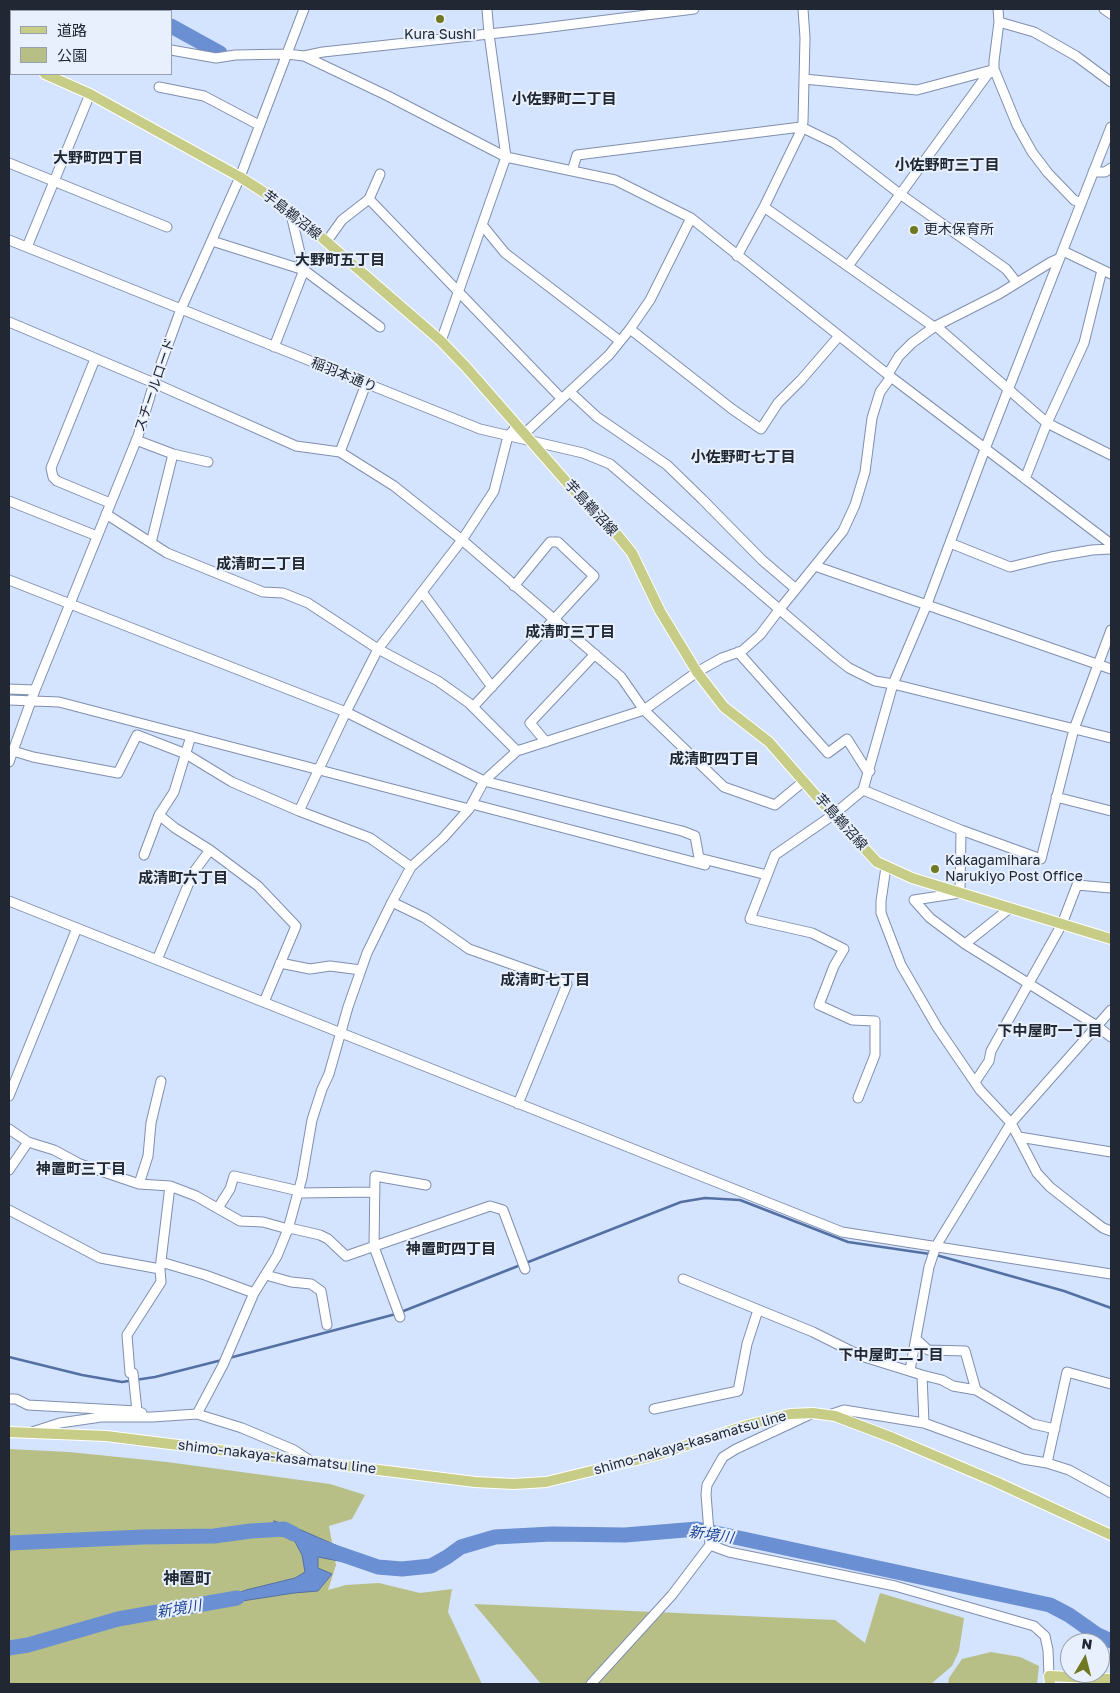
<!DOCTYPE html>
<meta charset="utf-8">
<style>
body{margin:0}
#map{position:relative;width:1120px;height:1693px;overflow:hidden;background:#d4e3fe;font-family:"Golos Text","Noto Sans JP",sans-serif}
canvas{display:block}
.frame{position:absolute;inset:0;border:10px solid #212834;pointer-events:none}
.legend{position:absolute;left:10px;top:10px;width:162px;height:65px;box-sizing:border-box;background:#e8f0fd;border:1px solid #98a0ad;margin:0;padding:6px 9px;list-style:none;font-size:15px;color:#212834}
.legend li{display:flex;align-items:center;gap:10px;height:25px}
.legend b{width:25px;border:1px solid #98a0ad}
.north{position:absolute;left:1060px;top:1633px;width:50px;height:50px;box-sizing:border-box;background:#e8f0fd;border:1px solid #98a0ad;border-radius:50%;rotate:8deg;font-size:14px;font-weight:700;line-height:20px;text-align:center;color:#212834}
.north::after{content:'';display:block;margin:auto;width:18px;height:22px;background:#717822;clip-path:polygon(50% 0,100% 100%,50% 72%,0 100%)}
</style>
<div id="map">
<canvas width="1120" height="1693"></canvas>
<div class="frame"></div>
<ul class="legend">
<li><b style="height:6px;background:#c7cd86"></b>道路</li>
<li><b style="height:14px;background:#b8bf86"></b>公園</li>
</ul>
<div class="north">N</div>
</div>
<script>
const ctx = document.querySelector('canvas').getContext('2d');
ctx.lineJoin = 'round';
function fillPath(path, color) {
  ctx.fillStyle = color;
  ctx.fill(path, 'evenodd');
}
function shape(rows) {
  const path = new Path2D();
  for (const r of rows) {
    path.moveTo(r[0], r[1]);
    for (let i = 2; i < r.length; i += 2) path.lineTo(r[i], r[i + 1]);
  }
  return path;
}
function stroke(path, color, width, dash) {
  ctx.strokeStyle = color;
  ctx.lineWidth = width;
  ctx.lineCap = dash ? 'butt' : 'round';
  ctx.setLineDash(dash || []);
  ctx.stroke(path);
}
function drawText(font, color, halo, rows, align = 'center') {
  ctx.font = font + ' "Golos Text","Noto Sans JP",sans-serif';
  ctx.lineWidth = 4;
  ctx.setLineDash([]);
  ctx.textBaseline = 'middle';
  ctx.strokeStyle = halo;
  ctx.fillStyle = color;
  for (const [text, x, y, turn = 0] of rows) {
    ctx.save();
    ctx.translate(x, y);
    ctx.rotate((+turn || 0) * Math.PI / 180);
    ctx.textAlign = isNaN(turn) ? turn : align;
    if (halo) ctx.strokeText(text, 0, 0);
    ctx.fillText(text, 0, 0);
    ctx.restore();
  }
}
const green = shape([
 [9,1449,69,1452,167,1462,330,1484,365,1495,352,1519,329,1526,336,1565,328,1590,346,1585,379,1583,420,1593,452,1589,448,1612,482,1684,9,1684],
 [880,1593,964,1618,959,1651,952,1666,931,1684,541,1684,474,1604,835,1620,865,1643],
 [991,1652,1020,1657,1039,1666,1037,1684,948,1684,949,1678,962,1659]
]);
const water = shape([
 [274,1521,301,1530,347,1550,344,1562,318,1557,318,1568,332,1574,318,1591,294,1593,242,1601,218,1601,246,1590,295,1578,305,1572,302,1555,293,1538,275,1535,274,1521]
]);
const stream = shape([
 [936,1255,1064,1291,1111,1308],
 [401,1312,681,1202,705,1198,740,1200,848,1242,930,1254],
 [9,1357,82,1375,122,1382,155,1377,222,1360],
 [229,1358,396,1314]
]);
const river = shape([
 [141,9,146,11],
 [171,26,220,53],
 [9,1543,143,1537,214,1536,251,1531,284,1529,294,1534],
 [326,1549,378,1567,402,1569,431,1566,447,1557,461,1547,495,1537,552,1534,625,1535,697,1529,1050,1605,1069,1615,1096,1634,1111,1641],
 [9,1648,28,1645,118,1619,237,1598]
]);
const minor = shape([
 [998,9,999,22,994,61,994,69,1017,125,1032,152,1048,173,1074,200,1081,203],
 [1104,9,1111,14],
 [999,22,1034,32,1076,56,1111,82],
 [9,25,11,26],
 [171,50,216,58,235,55,287,54,304,56,388,96,506,157,615,180,691,218,891,377,1111,544],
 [304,56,323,52,535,29,694,9],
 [804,79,917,90,992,70],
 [159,87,204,96,259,125],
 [9,163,167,227],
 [572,171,577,155,801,127,834,143,900,194,1006,269,1017,283],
 [1093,172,1105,172,1111,168],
 [369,199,561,398],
 [764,207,934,327],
 [483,226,505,253,620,341],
 [9,240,480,429,583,453,610,464,835,657,849,668,875,681,893,684,1111,738],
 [212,241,304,270,380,327],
 [327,241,342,220,369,199,380,174],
 [27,247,90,94],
 [1063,251,1111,274],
 [737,256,764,207,800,133,803,122,805,38,803,9],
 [848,266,987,75,994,69],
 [9,322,154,383,296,446,340,452,394,486,462,540,621,677,644,710,724,787,775,805,804,781],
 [936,326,1047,423,1111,455],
 [630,329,732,409,761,429,778,403,801,380,839,336],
 [441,341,506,157,489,34,487,9],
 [274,347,304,270,290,210],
 [95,359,51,468,53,477,57,481,110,503],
 [888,374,899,356,912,343,934,327,999,294,1051,262,1060,258],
 [570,392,597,417,667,465,702,499,762,560,796,589],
 [524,434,609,355,630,329,650,300,691,218],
 [136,440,173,454,208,462],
 [340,452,366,384],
 [1025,479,1047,423,1084,343,1102,270],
 [9,501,97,536],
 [106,514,167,553,263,592,283,593,308,603,378,649,438,681,469,703,517,751],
 [151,543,173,454],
 [950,543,1010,567,1051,557,1092,550,1111,549],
 [815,566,1111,669],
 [9,580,346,712,484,781,682,831,695,836,699,858,767,875],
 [422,592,492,687],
 [1111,630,1074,729,1041,859,961,830,960,893,914,900,930,918,965,944,1097,1026,1111,1037],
 [738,652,828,753,847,739,866,769,870,771],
 [9,689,35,690],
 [9,700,59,702,469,809],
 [473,707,594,576,558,542,550,542,514,586],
 [546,742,530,723,595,654],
 [13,751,33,757,118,773,137,735,186,754,232,782,299,811,370,838,411,867],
 [9,762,35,690,138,436,154,383,181,309,240,177,304,9],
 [863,790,961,830],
 [1056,797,1111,811],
 [472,804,705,865],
 [299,811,346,712,378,649,462,540,494,491,508,436,514,430,515,424],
 [159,815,175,828,210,850,258,886,296,926,264,1002],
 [144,855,159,815,174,792,191,736],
 [886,867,881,901,881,913,901,965,937,1027,980,1090,1011,1123,1037,1173,1050,1187,1078,1209,1103,1228,1111,1231],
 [9,901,842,1232,1111,1274],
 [392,902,425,918,469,949,567,984,518,1104],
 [965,944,1010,908],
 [157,960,193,873,210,850],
 [280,963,310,969,330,966,361,970],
 [975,1082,989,1061,991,1051,1062,924,1077,885,1111,888],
 [9,1096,77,928],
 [858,1098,875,1055,875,1021,852,1020,819,1005,834,966,844,949,812,933,750,919,775,855,833,815,863,790,893,684,927,604,985,449,1111,127],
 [9,1129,28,1142,54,1150,80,1164,139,1184,170,1186,196,1196,240,1221,263,1222,288,1229,294,1229,320,1235,328,1239,346,1256,490,1206,503,1210,525,1269],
 [1019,1137,1111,1152],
 [9,1170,28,1142],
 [139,1184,148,1156,151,1123,161,1081],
 [299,1193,375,1192],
 [218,1208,230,1189,234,1176,299,1191],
 [9,1210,100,1258,160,1269,170,1186],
 [161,1262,205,1275,254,1293],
 [266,1275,291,1282,311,1284,321,1291,327,1325],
 [683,1279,813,1332,861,1356,922,1375,924,1423,1023,1459,1047,1463,1069,1470,1111,1493],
 [400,1317,374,1247,375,1176,426,1185],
 [916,1339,928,1350,965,1351,976,1390],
 [910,1370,929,1267,936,1246,1011,1123,1111,1010],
 [130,1373,127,1335,161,1282,160,1269],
 [133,1373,137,1411,142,1413],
 [922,1375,942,1380,953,1386,976,1390,1033,1424,1055,1429],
 [9,1399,16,1399,28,1405,137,1411],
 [654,1409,738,1391,747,1344,758,1310],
 [197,1414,223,1365,254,1293,277,1256,288,1229,302,1178,312,1120,322,1089,329,1074,348,1007,367,953,392,902,411,867,443,838,469,809,484,781,517,751,644,710,697,672,722,658,742,651,760,635,779,610,843,531,855,505,865,472,872,418,880,392,891,377],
 [829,1415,844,1410,924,1423],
 [32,1432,60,1423,101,1417,152,1417,197,1414,242,1428,294,1450,312,1462],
 [1047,1463,1067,1372,1111,1384],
 [710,1545,729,1552,895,1586,1034,1626,1045,1636,1048,1650,1049,1676],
 [591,1684,672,1595,710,1545,706,1494,707,1485,723,1457,736,1449,811,1414]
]);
const major = shape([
 [9,62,11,63],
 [45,74,90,94,240,177,279,202,298,217,441,341,466,367,592,511,615,532,632,553,660,611,697,672,717,698,724,707,769,742,833,815,877,862,912,878,1111,939],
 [9,1432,106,1436,475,1482,514,1484,546,1482,657,1455,748,1425,790,1414,813,1413,835,1416,893,1438,994,1481,1111,1535],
 [1050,1684,1049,1676,1111,1679]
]);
const markers = [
 [440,19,5,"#717822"],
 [914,230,5,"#717822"],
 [935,869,5,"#717822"]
];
const poiNames = [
 ["Kura Sushi",440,35,"center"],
 ["更木保育所",924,230],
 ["Kakagamihara",945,861],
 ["Narukiyo Post Office",945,877]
];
const streetNames = [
 ["芋島鵜沼線",292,215,38],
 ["稲羽本通り",344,375,22],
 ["スチールロード",155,385,-71],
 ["芋島鵜沼線",591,508,47],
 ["芋島鵜沼線",841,822,48],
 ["shimo-nakaya-kasamatsu line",690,1443,-16],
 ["shimo-nakaya-kasamatsu line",277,1457,7]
];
const neighbourhoodNames = [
 ["小佐野町二丁目",564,99],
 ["大野町四丁目",98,158],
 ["小佐野町三丁目",947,165],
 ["大野町五丁目",340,260],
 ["小佐野町七丁目",743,457],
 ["成清町二丁目",261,564],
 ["成清町三丁目",570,632],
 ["成清町四丁目",714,759],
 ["成清町六丁目",183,878],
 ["成清町七丁目",545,980],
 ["下中屋町一丁目",1050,1031],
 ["神置町三丁目",81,1169],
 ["神置町四丁目",451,1249],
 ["下中屋町二丁目",891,1355]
];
const waterNames = [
 ["新境川",711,1535,8],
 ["新境川",179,1609,-9]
];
const quarterNames = [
 ["神置町",187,1579]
];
fillPath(green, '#b8bf86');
fillPath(water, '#6a8fd3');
stroke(water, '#5470a3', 1);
stroke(stream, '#5470a3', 2.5);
stroke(river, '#6a8fd3', 15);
stroke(minor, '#7f8fae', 11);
stroke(major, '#fff', 12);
stroke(minor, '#fff', 9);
stroke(major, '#c7cd86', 10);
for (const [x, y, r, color] of markers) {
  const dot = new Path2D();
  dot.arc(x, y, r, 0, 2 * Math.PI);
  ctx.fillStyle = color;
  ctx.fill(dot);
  stroke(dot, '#e8f0fd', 2);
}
drawText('14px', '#212834', '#e8f0fd', poiNames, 'left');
drawText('14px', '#212834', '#e8f0fd', streetNames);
drawText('bold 15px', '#212834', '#e8f0fd', neighbourhoodNames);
drawText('italic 15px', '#1d4596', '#e8f0fd', waterNames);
drawText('bold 16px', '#212834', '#e8f0fd', quarterNames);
</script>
